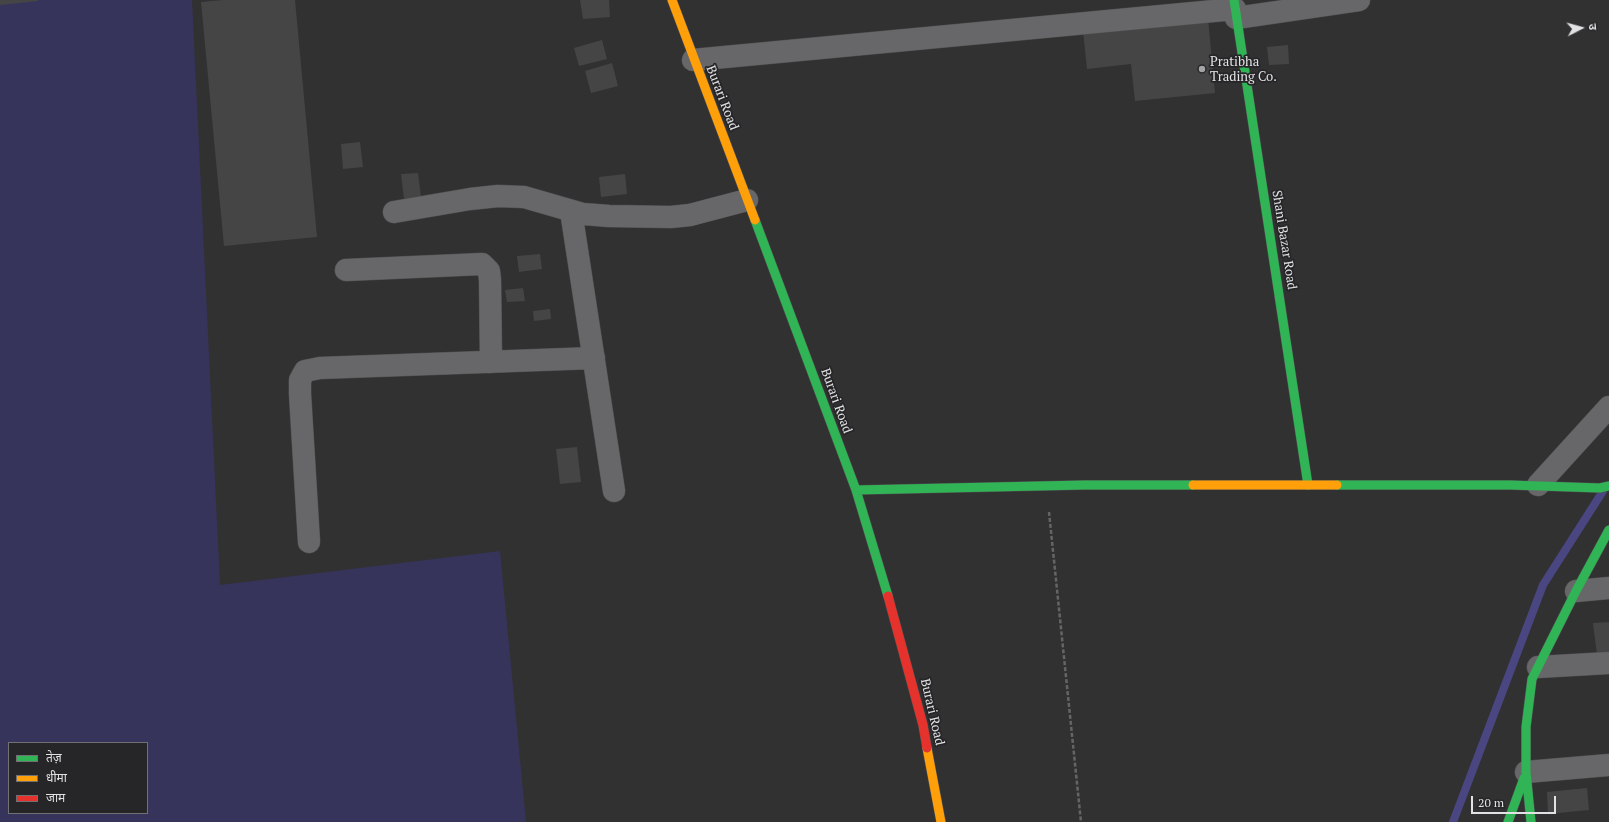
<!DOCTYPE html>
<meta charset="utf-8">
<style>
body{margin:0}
#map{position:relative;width:1609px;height:822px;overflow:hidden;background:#313132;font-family:"PT Serif","Noto Sans Devanagari",serif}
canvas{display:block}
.legend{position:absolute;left:8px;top:742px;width:140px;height:72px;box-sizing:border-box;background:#262629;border:1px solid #717174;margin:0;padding:5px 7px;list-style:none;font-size:12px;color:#e2e2e4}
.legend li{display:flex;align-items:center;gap:8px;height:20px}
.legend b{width:20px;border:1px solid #717174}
.north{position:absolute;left:1561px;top:8px;width:40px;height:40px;-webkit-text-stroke:3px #262629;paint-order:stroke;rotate:84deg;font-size:11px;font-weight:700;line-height:16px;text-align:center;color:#e2e2e4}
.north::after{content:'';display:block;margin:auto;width:14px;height:18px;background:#e2e2e4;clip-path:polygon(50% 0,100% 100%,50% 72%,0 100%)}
.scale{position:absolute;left:1471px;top:796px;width:85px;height:18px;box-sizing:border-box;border:2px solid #e2e2e4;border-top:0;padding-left:5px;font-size:12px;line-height:14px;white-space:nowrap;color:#e2e2e4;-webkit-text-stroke:3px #262629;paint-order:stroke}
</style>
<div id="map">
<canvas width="1609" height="822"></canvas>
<ul class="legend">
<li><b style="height:5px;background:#30b455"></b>तेज़</li>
<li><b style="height:5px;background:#ff9f0a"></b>धीमा</li>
<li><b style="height:5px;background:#e5322d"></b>जाम</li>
</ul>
<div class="north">उ</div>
<div class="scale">20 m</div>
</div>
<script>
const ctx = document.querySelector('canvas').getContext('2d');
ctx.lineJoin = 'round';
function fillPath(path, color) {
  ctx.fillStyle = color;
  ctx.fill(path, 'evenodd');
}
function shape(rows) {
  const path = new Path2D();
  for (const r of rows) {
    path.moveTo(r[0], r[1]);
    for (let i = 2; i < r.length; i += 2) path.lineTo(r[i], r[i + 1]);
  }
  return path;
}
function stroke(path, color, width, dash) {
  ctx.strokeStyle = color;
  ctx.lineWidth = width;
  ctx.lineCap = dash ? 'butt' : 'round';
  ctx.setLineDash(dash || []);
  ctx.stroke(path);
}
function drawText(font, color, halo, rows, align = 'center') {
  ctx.font = font + ' "PT Serif",serif';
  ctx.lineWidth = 3.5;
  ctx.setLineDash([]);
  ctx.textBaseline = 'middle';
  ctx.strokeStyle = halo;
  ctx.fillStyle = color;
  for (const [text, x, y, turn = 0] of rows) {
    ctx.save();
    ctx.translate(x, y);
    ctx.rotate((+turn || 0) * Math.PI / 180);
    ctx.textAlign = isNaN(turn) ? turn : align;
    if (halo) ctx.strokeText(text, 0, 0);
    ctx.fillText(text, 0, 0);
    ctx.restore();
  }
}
const green = shape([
 [0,0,192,0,220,585,500,551,526,822,0,822],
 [9,743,147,743,147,813,9,813]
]);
const stream = shape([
 [1453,822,1543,585,1603,491]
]);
const building = shape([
 [0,0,38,0,38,1,0,5],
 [223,0,295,0,317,237,224,246,201,2],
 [580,0,609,0,610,17,583,19],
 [1208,18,1215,93,1135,101,1131,64,1087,69,1083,31],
 [602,40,607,59,579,66,574,48],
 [1288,45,1289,64,1269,65,1267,47],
 [612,63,618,86,591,93,585,71],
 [360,142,363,167,343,169,341,144],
 [418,173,421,197,404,199,401,174],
 [625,174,627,194,601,197,599,177],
 [540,254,542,269,519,272,517,256],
 [523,288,525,301,507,302,505,290],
 [550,309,551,319,534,321,533,311],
 [577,447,581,482,560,484,556,449],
 [1609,622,1609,654,1597,655,1593,623],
 [1587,788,1589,810,1548,814,1547,792]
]);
const path = shape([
 [1049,512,1081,822]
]);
const street = shape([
 [1236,18,1359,0],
 [693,60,1235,9],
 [571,211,614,491],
 [394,212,470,199,498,196,524,197,583,214,609,216,671,217,690,215,747,200],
 [346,270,482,264,489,271,490,280,491,362],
 [1538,485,1609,407],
 [309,542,300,394,300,380,305,371,320,368,594,358],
 [1576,591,1609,588],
 [1538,667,1609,663],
 [1526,772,1609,765]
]);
const fast = shape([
 [1234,0,1308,485],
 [755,220,856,490,888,596],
 [1337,485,1510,485,1600,488,1609,486],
 [856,490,1084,485,1193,485],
 [1508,822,1524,778],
 [1531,822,1526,772,1526,727,1532,679,1576,591,1609,530]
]);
const slow = shape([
 [672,0,755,220],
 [1193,485,1337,485],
 [927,748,941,822]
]);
const jam = shape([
 [888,596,923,725,927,748]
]);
const markers = [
 [1202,69,4,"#a4a4a6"]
];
const poiNames = [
 ["Pratibha",1210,62],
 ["Trading Co.",1210,77]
];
const streetNames = [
 ["Burari Road",722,98,69],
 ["Shani Bazar Road",1284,240,81],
 ["Burari Road",836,401,70],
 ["Burari Road",932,712,77]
];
fillPath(green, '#36345a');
stroke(stream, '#4a4681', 8);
fillPath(building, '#454546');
stroke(street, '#4e4e4f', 23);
stroke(fast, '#4e4e4f', 10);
stroke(slow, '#4e4e4f', 10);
stroke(jam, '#4e4e4f', 10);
stroke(path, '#656567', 2.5, [4, 2]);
stroke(street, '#676769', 22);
stroke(fast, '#30b455', 9);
stroke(slow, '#ff9f0a', 9);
stroke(jam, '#e5322d', 9);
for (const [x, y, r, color] of markers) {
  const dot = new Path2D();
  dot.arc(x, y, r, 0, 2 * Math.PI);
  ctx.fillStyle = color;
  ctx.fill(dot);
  stroke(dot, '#262629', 1.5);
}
drawText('13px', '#e2e2e4', '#262629', poiNames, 'left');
drawText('13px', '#e2e2e4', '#262629', streetNames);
</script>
